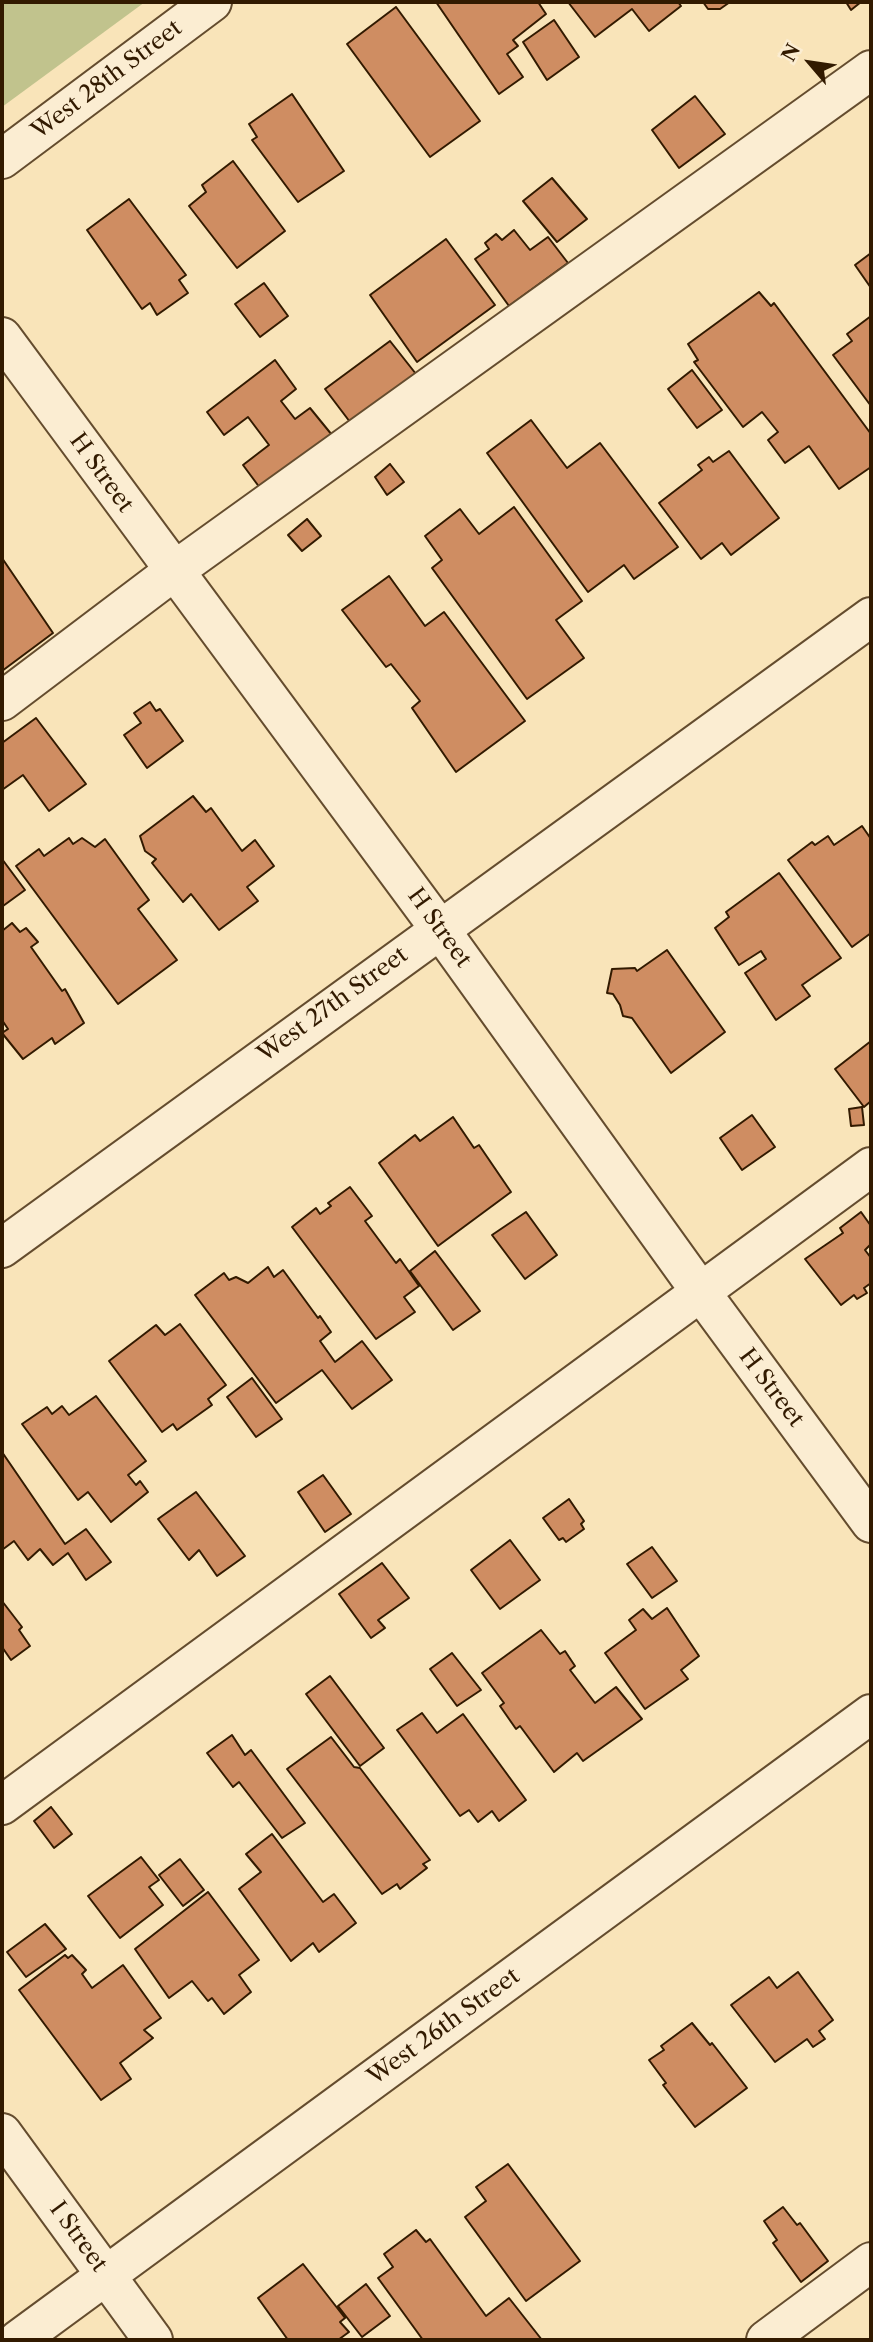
<!DOCTYPE html>
<style>
body{margin:0}
#map{position:relative;width:873px;height:2342px;overflow:hidden;background:#f9e4b9;font-family:"Libre Caslon Text",serif}
canvas{display:block}
.frame{position:absolute;inset:0;border:4px solid #321a00;pointer-events:none}
.north{position:absolute;left:775px;top:28px;width:70px;height:70px;-webkit-text-stroke:5px #fbedd2;paint-order:stroke;rotate:299deg;font-size:19px;font-weight:700;line-height:28px;text-align:center;color:#321a00}
.north::after{content:'';display:block;margin:auto;width:24px;height:32px;background:#321a00;clip-path:polygon(50% 0,100% 100%,50% 72%,0 100%)}
</style>
<div id="map">
<canvas width="873" height="2342"></canvas>
<div class="frame"></div>
<div class="north">N</div>
</div>
<script>
const ctx = document.querySelector('canvas').getContext('2d');
ctx.lineJoin = 'round';
function fillPath(path, color) {
  ctx.fillStyle = color;
  ctx.fill(path, 'evenodd');
}
function shape(rows) {
  const path = new Path2D();
  for (const r of rows) {
    path.moveTo(r[0], r[1]);
    for (let i = 2; i < r.length; i += 2) path.lineTo(r[i], r[i + 1]);
  }
  return path;
}
function stroke(path, color, width, dash) {
  ctx.strokeStyle = color;
  ctx.lineWidth = width;
  ctx.lineCap = dash ? 'butt' : 'round';
  ctx.setLineDash(dash || []);
  ctx.stroke(path);
}
function drawText(font, color, halo, rows, align = 'center') {
  ctx.font = font + ' "Libre Caslon Text",serif';
  ctx.lineWidth = 7;
  ctx.setLineDash([]);
  ctx.textBaseline = 'middle';
  ctx.strokeStyle = halo;
  ctx.fillStyle = color;
  for (const [text, x, y, turn = 0] of rows) {
    ctx.save();
    ctx.translate(x, y);
    ctx.rotate((+turn || 0) * Math.PI / 180);
    ctx.textAlign = isNaN(turn) ? turn : align;
    if (halo) ctx.strokeText(text, 0, 0);
    ctx.fillText(text, 0, 0);
    ctx.restore();
  }
}
const green = shape([
 [2,2,145,2,2,107]
]);
const building = shape([
 [436,2,538,2,546,14,513,40,518,46,507,54,523,77,499,94,436,2],
 [568,2,678,2,681,6,649,31,632,9,595,37,568,2],
 [703,2,730,2,720,9,708,9,703,2],
 [846,2,861,2,851,10,846,2],
 [396,7,480,121,430,157,347,44,396,7],
 [554,20,579,57,547,80,523,42,554,20],
 [292,94,344,171,298,202,252,140,257,137,249,124,292,94],
 [695,96,725,134,679,168,652,130,695,96],
 [233,161,285,231,237,268,189,206,206,192,202,185,233,161],
 [552,178,587,219,557,242,523,201,552,178],
 [129,199,186,275,179,280,188,293,157,315,150,303,142,309,87,230,129,199],
 [514,230,530,250,548,237,568,263,509,306,475,259,489,249,485,243,496,234,502,240,514,230],
 [446,239,495,305,417,362,370,295,446,239],
 [871,253,871,288,855,265,871,253],
 [264,283,288,316,260,337,235,304,264,283],
 [759,292,771,306,774,303,871,434,871,467,839,489,809,446,785,463,768,440,778,432,762,412,743,427,694,362,698,360,688,344,759,292],
 [871,316,871,406,833,355,852,341,847,334,871,316],
 [390,341,416,374,350,422,325,389,390,341],
 [275,360,296,389,281,401,295,419,310,408,332,435,260,488,243,465,269,445,248,417,224,435,207,412,275,360],
 [692,370,722,410,697,428,668,389,692,370],
 [531,420,567,468,600,443,678,547,634,579,624,565,588,592,487,453,531,420],
 [729,451,779,518,731,555,722,543,701,559,659,503,702,470,698,465,709,457,713,462,729,451],
 [390,464,404,482,387,495,375,477,390,464],
 [514,507,582,601,556,620,584,658,527,699,432,568,442,560,425,536,460,509,479,534,514,507],
 [307,519,321,536,302,551,288,535,307,519],
 [2,558,53,633,2,671,2,558],
 [389,576,425,626,444,612,525,721,456,772,412,708,420,701,391,664,386,667,342,610,389,576],
 [150,702,156,711,160,709,183,741,147,768,124,735,141,723,134,713,150,702],
 [36,718,86,784,49,811,23,775,2,790,2,743,36,718],
 [193,796,206,812,211,808,242,851,255,840,274,866,247,887,258,901,219,930,191,894,183,902,152,863,156,859,145,851,140,836,193,796],
 [862,826,871,839,871,933,852,947,788,860,812,842,815,845,828,836,834,845,862,826],
 [69,838,73,844,82,838,95,847,105,839,149,900,138,909,177,960,118,1004,16,866,39,849,44,856,69,838],
 [2,859,25,890,3,906,2,904,2,859],
 [779,873,841,958,802,985,810,996,776,1020,745,973,766,959,761,951,739,965,715,928,729,917,726,912,779,873],
 [12,923,20,932,26,928,38,942,31,947,62,991,65,989,84,1023,55,1044,52,1038,23,1059,2,1033,8,1029,2,1020,2,931,12,923],
 [667,950,725,1032,671,1073,632,1018,623,1016,620,1005,613,994,607,993,612,969,635,968,637,971,667,950],
 [871,1041,871,1101,864,1107,835,1069,871,1041],
 [862,1107,864,1125,851,1126,849,1109,862,1107],
 [752,1115,775,1147,742,1170,720,1138,752,1115],
 [453,1117,474,1148,479,1145,511,1192,438,1246,379,1163,415,1135,420,1141,453,1117],
 [350,1187,372,1216,365,1221,396,1263,400,1259,419,1286,404,1297,415,1312,376,1339,292,1227,316,1208,320,1214,331,1206,328,1203,350,1187],
 [526,1212,557,1255,525,1279,492,1235,526,1212],
 [861,1212,871,1226,871,1244,865,1250,871,1258,871,1283,864,1288,867,1293,857,1299,854,1295,841,1305,805,1259,843,1233,840,1228,861,1212],
 [435,1251,480,1311,453,1330,410,1271,435,1251],
 [268,1267,274,1277,283,1270,318,1318,320,1316,331,1332,320,1341,335,1362,362,1341,392,1380,352,1409,322,1370,276,1403,195,1295,224,1273,229,1280,236,1277,248,1283,268,1267],
 [180,1324,226,1385,208,1399,212,1405,177,1430,173,1424,162,1432,109,1361,156,1325,165,1335,180,1324],
 [252,1378,282,1419,256,1437,227,1397,252,1378],
 [96,1396,146,1461,128,1475,136,1485,140,1481,148,1492,111,1522,88,1492,78,1500,22,1424,47,1407,52,1414,62,1406,69,1415,96,1396],
 [2,1452,65,1544,86,1529,111,1562,86,1580,68,1553,53,1565,40,1549,28,1560,14,1541,2,1550,2,1452],
 [323,1475,351,1514,325,1532,298,1492,323,1475],
 [196,1492,245,1556,217,1576,199,1550,189,1560,158,1519,196,1492],
 [569,1499,584,1521,581,1524,584,1529,566,1542,563,1538,559,1540,543,1518,569,1499],
 [510,1540,540,1580,500,1609,471,1570,510,1540],
 [652,1547,677,1581,652,1598,627,1564,652,1547],
 [382,1563,409,1598,378,1620,385,1628,371,1638,339,1594,382,1563],
 [2,1601,22,1627,19,1630,30,1646,11,1660,2,1647,2,1601],
 [667,1608,699,1656,681,1670,688,1679,645,1709,605,1653,636,1630,629,1620,643,1609,652,1619,667,1608],
 [541,1630,560,1654,565,1651,575,1666,570,1670,595,1703,616,1687,642,1719,583,1761,577,1753,554,1772,520,1726,516,1729,500,1706,504,1703,482,1673,541,1630],
 [452,1653,481,1690,457,1706,430,1669,452,1653],
 [330,1676,384,1748,360,1766,306,1694,330,1676],
 [422,1713,437,1733,463,1714,526,1800,499,1821,492,1811,478,1822,469,1810,460,1816,397,1730,422,1713],
 [232,1735,245,1755,251,1750,305,1823,282,1838,239,1782,233,1787,207,1753,232,1735],
 [331,1737,354,1767,360,1768,430,1860,423,1864,427,1868,400,1889,397,1884,382,1894,287,1769,331,1737],
 [51,1807,72,1834,54,1848,34,1821,51,1807],
 [272,1834,323,1902,334,1894,356,1923,319,1952,313,1943,291,1961,239,1889,261,1872,246,1854,272,1834],
 [141,1857,159,1880,149,1887,163,1905,120,1938,88,1896,141,1857],
 [180,1859,204,1890,183,1906,159,1875,180,1859],
 [208,1892,259,1960,239,1975,251,1992,224,2014,212,1998,208,2001,192,1981,169,1998,135,1949,208,1892],
 [45,1924,66,1949,26,1977,7,1952,45,1924],
 [65,1955,68,1958,72,1955,86,1970,82,1974,92,1988,123,1965,161,2018,144,2030,153,2038,120,2063,131,2079,101,2100,19,1990,65,1955],
 [798,1972,833,2020,819,2031,825,2039,813,2047,807,2039,775,2062,731,2005,769,1977,777,1988,798,1972],
 [692,2023,710,2045,712,2043,747,2088,695,2127,663,2085,666,2083,649,2060,664,2050,661,2046,692,2023],
 [508,2164,580,2261,526,2301,465,2217,486,2201,476,2187,508,2164],
 [783,2207,797,2225,800,2223,828,2261,801,2282,773,2243,777,2240,764,2221,783,2207],
 [416,2230,426,2242,430,2239,486,2316,509,2298,542,2340,423,2340,378,2278,393,2267,384,2254,416,2230],
 [303,2264,345,2318,340,2322,349,2332,338,2340,288,2340,258,2298,303,2264],
 [366,2284,390,2316,362,2337,338,2306,366,2284]
]);
const minor = shape([
 [2,159,212,2],
 [2,337,439,928,700,1291,871,1523],
 [2,701,174,571,871,70],
 [2,1248,871,617],
 [2,1805,871,1167],
 [2,2133,153,2340],
 [18,2340,871,1714],
 [766,2340,871,2262]
]);
const streetNames = [
 ["West 28th Street",107,80,-37],
 ["H Street",101,473,54],
 ["H Street",439,928,54],
 ["West 27th Street",333,1005,-36],
 ["H Street",771,1388,53],
 ["West 26th Street",444,2027,-36],
 ["I Street",78,2237,54]
];
fillPath(green, '#c1c38d');
fillPath(building, '#cf8d62');
stroke(building, '#321a00', 2);
stroke(minor, '#644c2e', 42);
stroke(minor, '#fbedd2', 38);
drawText('23px', '#321a00', '#fbedd2', streetNames);
</script>
